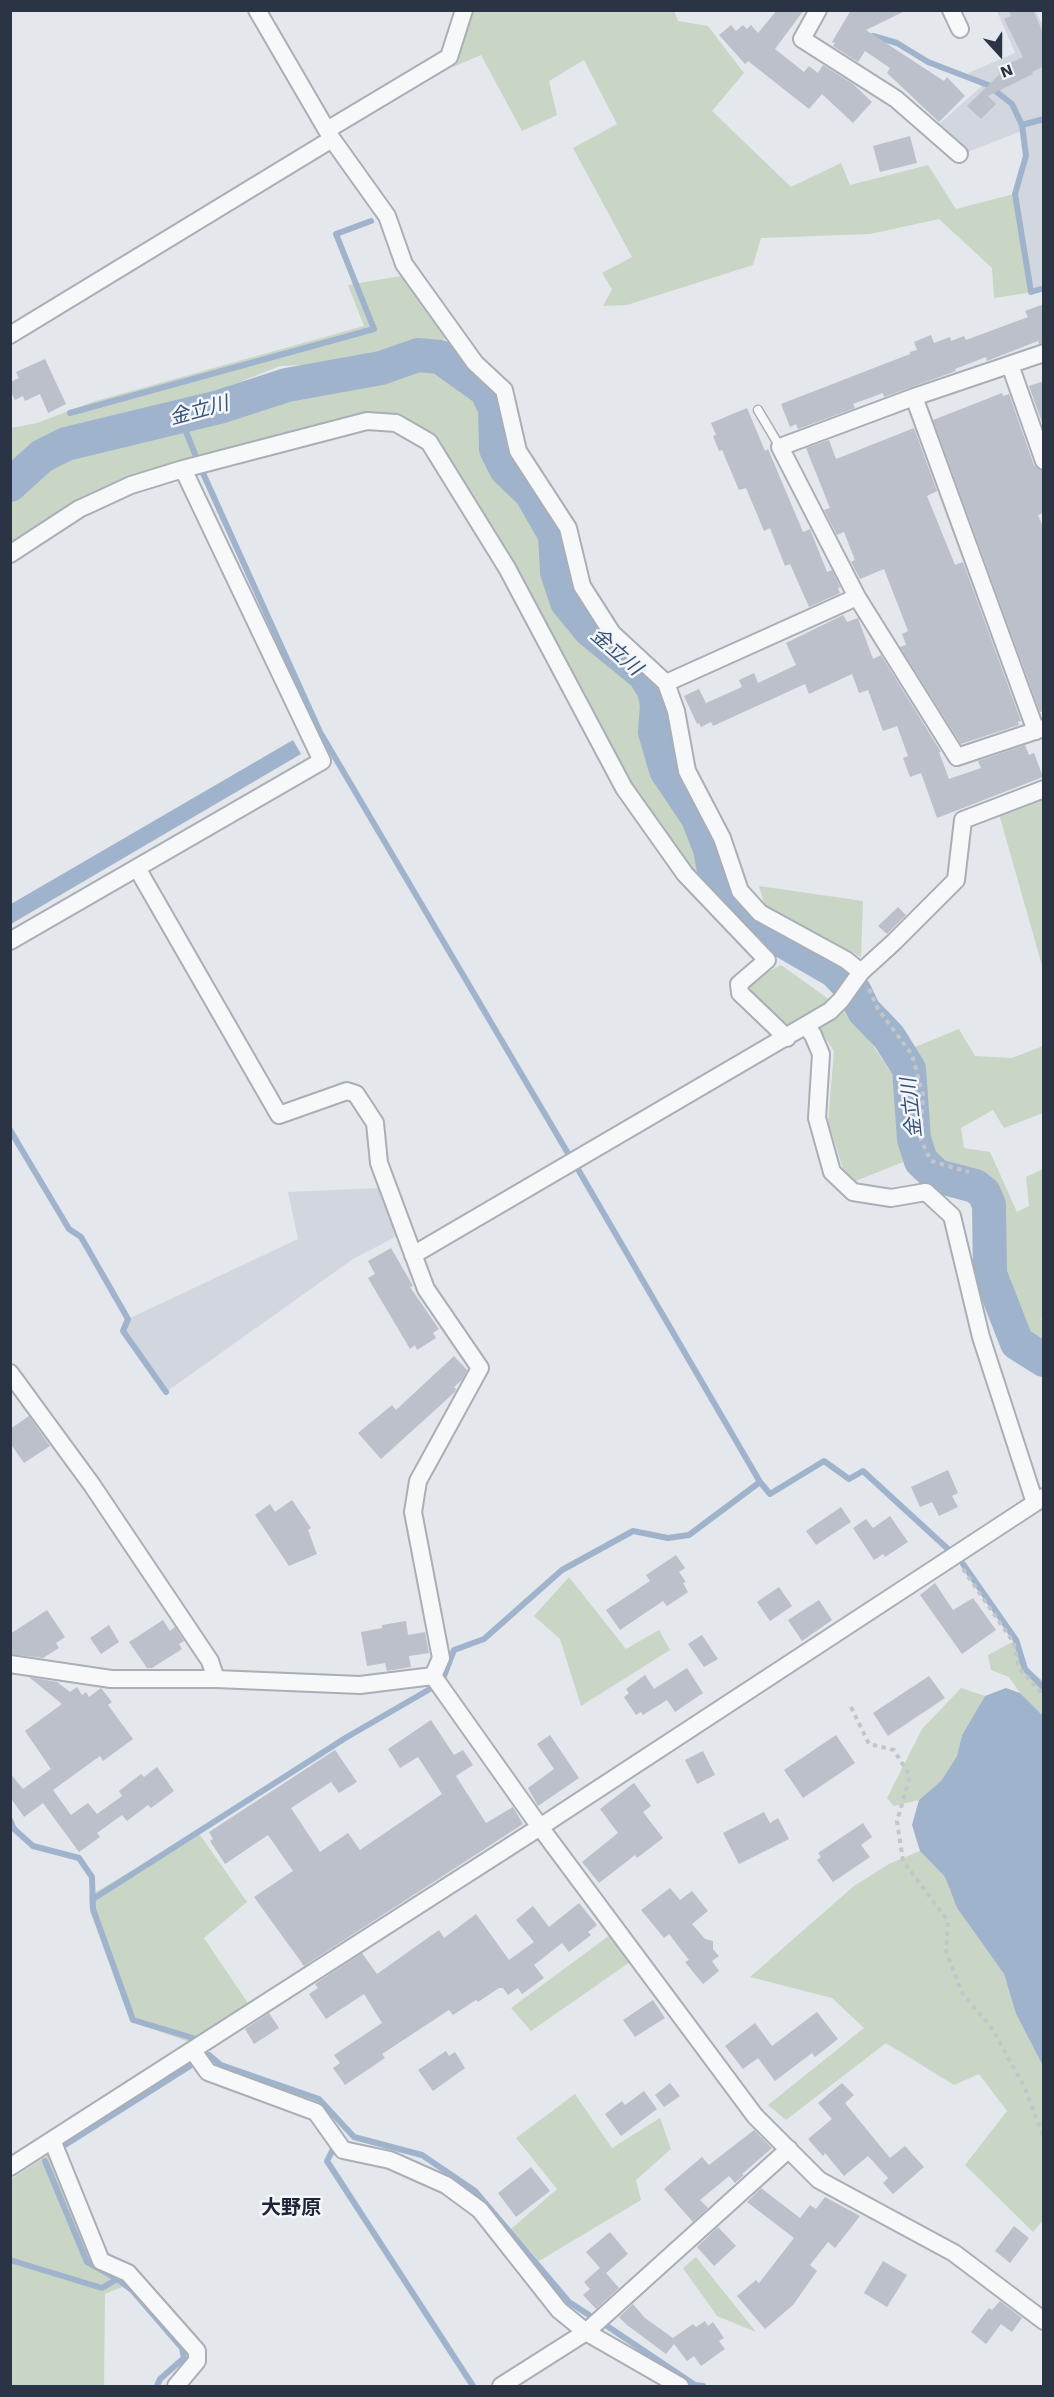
<!DOCTYPE html>
<meta charset="utf-8">
<style>
body{margin:0}
#map{position:relative;width:1054px;height:2397px;overflow:hidden;background:#e4e7ec;font-family:"Work Sans",sans-serif}
canvas{display:block}
.frame{position:absolute;inset:0;border:12px solid #2b3445;pointer-events:none}
.north{position:absolute;left:970px;top:24px;width:60px;height:60px;-webkit-text-stroke:4px #f4f6f9;paint-order:stroke;rotate:159deg;font-size:16px;font-weight:700;line-height:24px;text-align:center;color:#2b3445}
.north::after{content:'';display:block;margin:auto;width:21px;height:27px;background:#2b3445;clip-path:polygon(50% 0,100% 100%,50% 72%,0 100%)}
</style>
<div id="map">
<canvas width="1054" height="2397"></canvas>
<div class="frame"></div>
<div class="north">N</div>
</div>
<script>
const ctx = document.querySelector('canvas').getContext('2d');
ctx.lineJoin = 'round';
function fillPath(path, color) {
  ctx.fillStyle = color;
  ctx.fill(path, 'evenodd');
}
function shape(rows) {
  const path = new Path2D();
  for (const r of rows) {
    path.moveTo(r[0], r[1]);
    for (let i = 2; i < r.length; i += 2) path.lineTo(r[i], r[i + 1]);
  }
  return path;
}
function stroke(path, color, width, dash) {
  ctx.strokeStyle = color;
  ctx.lineWidth = width;
  ctx.lineCap = dash ? 'butt' : 'round';
  ctx.setLineDash(dash || []);
  ctx.stroke(path);
}
function drawText(font, color, halo, rows, align = 'center') {
  ctx.font = font + ' "Work Sans","Noto Sans JP",sans-serif';
  ctx.lineWidth = 5;
  ctx.setLineDash([]);
  ctx.textBaseline = 'middle';
  ctx.strokeStyle = halo;
  ctx.fillStyle = color;
  for (const [text, x, y, turn = 0] of rows) {
    ctx.save();
    ctx.translate(x, y);
    ctx.rotate((+turn || 0) * Math.PI / 180);
    ctx.textAlign = isNaN(turn) ? turn : align;
    if (halo) ctx.strokeText(text, 0, 0);
    ctx.fillText(text, 0, 0);
    ctx.restore();
  }
}
const built = shape([
 [997,11,1036,11,1044,29,1043,290,1034,292,1018,193,1029,157,1024,130,968,152,939,124,982,86,968,73,1015,53],
 [379,1188,397,1236,353,1259,166,1392,123,1331,128,1319,298,1239,288,1192]
]);
const green = shape([
 [469,11,674,11,678,21,708,26,744,73,712,111,791,187,841,163,850,185,928,165,956,209,1018,193,1034,292,994,298,992,268,939,219,870,234,761,238,753,265,627,305,603,306,612,289,602,273,632,257,573,148,617,124,584,60,549,81,557,115,522,131,481,55,453,67],
 [401,276,449,338,364,363,280,366,207,395,45,442,11,470,11,428,37,423,92,402,364,326,348,285],
 [431,363,487,405,491,464,526,500,546,536,547,571,569,621,646,694,654,763,699,838,705,886,628,787,435,438,396,415,369,413,118,480,11,547,11,495,55,456],
 [1043,797,1043,969,999,814],
 [759,886,863,901,861,957,765,906],
 [781,965,855,1018,899,1085,903,1162,848,1184,828,1122,834,1051,813,1018,788,1028,751,992,748,983],
 [959,1029,975,1056,1012,1058,1043,1046,1043,1113,1004,1128,993,1110,961,1128,964,1148,990,1152,1017,1212,1029,1206,1026,1177,1043,1169,1044,1316,1041,1318,1043,1324,1043,1348,1023,1337,1000,1269,1003,1217,994,1188,966,1168,934,1160,928,1137,927,1092,915,1047],
 [569,1577,626,1649,659,1630,670,1650,581,1706,560,1639,534,1616],
 [1018,1639,1027,1668,1043,1681,1043,1716,1020,1693,1009,1677,991,1670,988,1655],
 [961,1688,985,1696,962,1735,957,1756,941,1781,919,1800,894,1806,887,1798,922,1729],
 [198,1832,247,1902,204,1938,250,2006,192,2043,130,2021,90,1911,89,1896],
 [920,1851,945,1877,957,1908,1004,1974,1016,2014,1043,2066,1043,2220,1033,2232,965,2165,1007,2111,979,2074,954,2085,886,2043,786,2120,768,2105,864,2028,832,1998,750,1977,854,1886,889,1864],
 [610,1935,630,1962,531,2031,511,2008],
 [575,2094,612,2148,660,2118,671,2149,636,2180,641,2200,539,2261,511,2229,557,2189,516,2138],
 [48,2155,92,2260,122,2287,105,2294,104,2386,11,2386,11,2179],
 [696,2257,756,2332,717,2316,683,2268]
]);
const water = shape([
 [293,740,301,754,11,924,11,904],
 [1006,1688,1020,1693,1043,1716,1043,2066,1016,2014,1004,1974,957,1908,945,1877,920,1851,912,1825,919,1800,941,1781,957,1756,962,1735,985,1696]
]);
const stream = shape([
 [873,36,897,43,928,62,988,85,1012,104,1022,125,1026,156,1015,194,1031,292,1044,288],
 [1022,125,1044,119],
 [70,413,374,329,336,234,371,221],
 [180,417,195,454],
 [202,471,320,732,569,1155],
 [10,1130,69,1229,81,1237,128,1319,123,1331,166,1392],
 [579,1171,760,1482],
 [963,1564,1016,1640,1025,1669,1044,1688],
 [444,1676,454,1650,484,1639,562,1570,633,1531,668,1538,689,1535,760,1482,770,1494,824,1461,849,1479,863,1471,949,1550],
 [10,1820,14,1829,33,1846,79,1858,92,1877,93,1909,133,2020,193,2038],
 [93,1899,347,1737,430,1689],
 [209,2055,221,2065,319,2099,354,2137,422,2155,475,2191,569,2302,589,2315],
 [65,2145,190,2066],
 [332,2151,327,2161,473,2386],
 [45,2161,87,2262,117,2279],
 [10,2260,102,2288,117,2279,132,2290,182,2348,184,2358,160,2379,157,2386],
 [607,2326,695,2385,703,2386]
]);
const river = shape([
 [10,485,42,456,66,444,219,407,287,385,381,368,418,355,440,357,486,390,495,408,496,449,506,469,531,493,555,535,557,572,567,602,590,630,644,674,654,690,657,705,655,732,666,770,698,818,710,849,717,886,736,914,835,971,855,992,864,1011,889,1037,909,1069,914,1139,921,1161,937,1176,975,1186,984,1193,989,1205,990,1274,1017,1343,1044,1360]
]);
const building = shape([
 [777,10,804,10,775,49,804,72,809,66,818,73,823,65,853,84,872,102,853,123,822,94,809,109,748,61,745,64,719,35,731,25,736,31,743,25,747,29,751,25,758,33],
 [851,10,907,10,866,30,944,81,947,77,965,96,939,122,887,73,890,68,865,51,858,62,833,46,835,43,832,42],
 [1009,10,1033,10,1044,35,1044,66,1032,72,1033,74,988,96,996,104,981,119,967,106,1000,74,998,69,1023,57,1004,19,1011,16],
 [910,136,917,163,880,172,873,146],
 [1044,304,1044,343,1039,344,1038,341,987,361,986,357,955,369,956,371,884,397,883,393,853,404,855,408,798,429,796,424,790,427,781,404,910,354,910,352,917,350,914,342,931,335,934,343,950,337,951,341,964,336,966,340,1028,317,1025,311],
 [45,359,66,404,48,413,40,394,25,401,23,396,15,400,10,390,10,382,19,378,16,372],
 [1044,381,1044,428,1029,386],
 [1002,393,1003,396,1009,394,1034,465,1038,469,1044,471,1044,513,1038,515,1044,529,1044,711,1040,712,933,420],
 [747,408,765,451,768,449,803,532,810,529,827,572,832,570,840,587,838,588,840,593,809,607,790,564,785,566,770,528,764,531,746,488,739,490,722,450,719,451,713,436,716,435,711,423],
 [914,428,937,491,927,496,955,565,963,562,1021,721,1018,722,1019,725,961,744,900,647,906,645,902,634,908,631,884,569,860,579,851,562,855,560,844,532,837,535,824,510,830,508,806,448,829,440,836,459],
 [843,615,847,622,858,618,873,659,881,655,941,752,939,752,949,779,981,768,978,761,1025,745,1029,755,1034,753,1043,777,937,818,921,773,910,777,903,758,908,756,897,726,883,731,868,690,859,693,852,674,809,694,805,684,713,726,711,722,701,727,699,723,697,724,684,696,699,689,706,703,742,687,739,680,754,673,758,683,796,665,786,643],
 [898,907,906,915,887,934,878,926],
 [391,1248,413,1286,410,1287,439,1329,433,1333,436,1338,417,1350,415,1345,410,1349,368,1278,375,1274,368,1261],
 [454,1356,467,1370,462,1380,454,1387,456,1389,455,1392,381,1459,358,1433,392,1405,396,1410],
 [29,1416,50,1446,24,1463,10,1443,10,1429],
 [948,1470,958,1493,952,1496,958,1507,939,1516,932,1502,920,1507,911,1487],
 [292,1500,311,1528,308,1530,317,1554,289,1566,255,1515,270,1504,275,1512],
 [841,1507,851,1522,816,1545,806,1531],
 [890,1516,908,1542,885,1557,883,1554,874,1560,853,1528,866,1519,873,1528],
 [676,1555,685,1568,679,1572,686,1582,683,1583,688,1592,667,1606,663,1601,620,1630,606,1610,650,1581,646,1575],
 [935,1583,953,1610,973,1598,996,1630,962,1654,920,1595],
 [779,1587,792,1606,770,1621,757,1602],
 [819,1600,832,1620,802,1641,788,1620],
 [47,1610,65,1637,56,1643,59,1648,43,1658,10,1654,10,1634],
 [163,1620,170,1631,175,1627,184,1641,179,1644,182,1649,152,1668,147,1668,129,1642],
 [406,1621,408,1635,425,1632,429,1653,409,1656,411,1667,387,1671,385,1663,367,1666,361,1632,382,1628,382,1625],
 [109,1625,119,1642,101,1654,90,1638],
 [702,1635,718,1659,704,1667,688,1644],
 [687,1668,703,1693,675,1712,667,1700,643,1715,641,1712,636,1715,624,1697,629,1693,626,1689,645,1675,654,1689],
 [929,1676,945,1698,888,1736,873,1713],
 [29,1677,57,1682,70,1692,77,1687,82,1695,86,1692,89,1697,101,1688,112,1702,108,1705,133,1739,103,1761,100,1756,53,1790,71,1815,88,1803,97,1814,122,1796,119,1791,141,1774,144,1777,157,1767,174,1791,151,1808,148,1805,127,1821,122,1815,97,1833,100,1837,79,1852,43,1803,24,1817,10,1797,10,1773,23,1789,51,1769,25,1731,62,1704],
 [431,1720,454,1755,463,1750,473,1765,456,1776,486,1823,513,1807,523,1824,304,1966,254,1897,293,1871,268,1835,225,1864,210,1841,213,1839,209,1832,335,1750,357,1782,339,1793,331,1782,291,1808,320,1852,348,1833,360,1850,442,1794,418,1757,400,1768,388,1749],
 [550,1735,579,1778,538,1806,528,1788,554,1769,537,1744],
 [836,1735,855,1763,803,1798,784,1770],
 [703,1751,715,1775,697,1784,685,1760],
 [634,1783,651,1806,643,1812,663,1838,637,1858,635,1855,599,1883,582,1862,618,1833,600,1809],
 [764,1812,770,1823,778,1818,789,1839,739,1864,723,1833],
 [863,1823,872,1837,861,1845,870,1857,833,1882,817,1860,821,1857,818,1853],
 [670,1888,680,1900,692,1891,708,1911,692,1924,705,1939,713,1941,713,1949,719,1956,712,1961,719,1971,703,1984,685,1962,689,1960,669,1934,664,1938,641,1910],
 [579,1903,597,1925,588,1932,591,1935,569,1952,562,1943,534,1965,544,1978,522,1994,518,1988,508,1995,503,1988,499,1988,478,2002,476,2000,453,2015,449,2010,382,2054,385,2058,345,2085,333,2068,340,2063,334,2055,382,2023,364,1994,326,2019,309,1994,318,1988,315,1984,362,1953,377,1974,439,1930,444,1938,476,1914,509,1960,534,1942,516,1920,533,1906,549,1927],
 [653,2000,665,2018,635,2037,623,2020],
 [817,2012,838,2039,815,2057,812,2053,775,2081,758,2058,743,2069,725,2046,755,2023,772,2046],
 [269,2013,279,2028,254,2044,245,2029],
 [446,2051,449,2056,455,2052,465,2068,433,2091,418,2070],
 [670,2083,680,2096,664,2107,655,2095],
 [842,2083,854,2095,845,2103,890,2158,905,2146,924,2167,893,2194,883,2183,888,2178,868,2156,844,2176,825,2153,823,2156,808,2139,832,2119,818,2103],
 [644,2091,657,2109,621,2136,605,2114,622,2101,625,2105],
 [754,2130,772,2148,742,2174,744,2175,735,2183,729,2176,700,2200,708,2208,693,2222,664,2189,702,2157,709,2165],
 [531,2167,550,2191,516,2217,498,2193],
 [761,2188,800,2218,810,2205,816,2209,825,2197,860,2216,835,2248,828,2242,810,2265,817,2271,793,2305,765,2329,737,2296,756,2280,759,2283,794,2238,747,2202],
 [1014,2226,1029,2238,1010,2263,995,2251],
 [718,2227,736,2246,714,2266,697,2247],
 [610,2232,628,2254,606,2273,619,2288,596,2309,583,2295,590,2289,584,2282,600,2268,586,2252],
 [883,2261,907,2275,887,2307,864,2293],
 [1000,2301,1022,2318,1012,2332,1001,2324,986,2344,971,2332,989,2308,992,2310],
 [633,2304,645,2318,673,2338,693,2324,696,2327,705,2321,708,2326,713,2322,724,2338,719,2341,725,2349,701,2366,694,2356,687,2361,674,2344,666,2354,627,2325,619,2317]
]);
const path = shape([
 [10,11,11,10],
 [869,989,878,1009,912,1055,923,1094,921,1140,931,1161,969,1172],
 [963,1569,1014,1643,1019,1668,1044,1696],
 [851,1707,869,1744,894,1750,910,1776,897,1821,903,1861,948,1921,946,1951,962,1993,991,2027,1024,2086,1044,2138]
]);
const service = shape([
 [758,410,780,447]
]);
const minor = shape([
 [257,10,332,139,387,216,404,264,475,363,504,390,518,451,568,528,582,586,612,633,666,683,676,711,687,771,722,838,740,891,760,913,846,960,861,972],
 [818,10,802,39,896,99,959,154],
 [951,10,960,29],
 [327,130,449,57,464,10],
 [10,335,332,139],
 [1044,353,914,397,780,447,857,597,957,757,1044,728],
 [1010,365,1044,461],
 [914,397,1036,731],
 [183,469,367,421,396,423,429,442,507,568,624,788,685,874,767,960,739,984,740,993,787,1038],
 [10,554,79,509,131,485,183,469,322,761,10,941],
 [666,683,857,597],
 [137,868,279,1115,347,1091,356,1094,375,1123,379,1163,426,1289,480,1368,418,1481,413,1512,441,1658,433,1676],
 [806,1026,813,1035,821,1054,817,1118,832,1172,853,1192,891,1198,926,1192,952,1216,981,1337,1035,1503],
 [413,1255,830,1011,841,1000,861,972,894,942,956,880,963,820,1044,789],
 [10,1373,92,1485,210,1661,216,1679],
 [10,1664,111,1679,216,1679,360,1685,433,1676],
 [433,1676,540,1827,755,2116,819,2180,954,2253,1044,2321],
 [193,2051,208,2072,316,2112,343,2150,390,2160,446,2185,480,2210,559,2310,586,2332,680,2386],
 [52,2140,101,2261,128,2273,197,2351,197,2361,176,2386],
 [10,2167,540,1827,1044,1497],
 [501,2386,586,2332,789,2149]
]);
const waterNames = [
 ["金立川",199,411,-15],
 ["金立川",616,652,41],
 ["金立川",912,1108,-96]
];
const neighbourhoodNames = [
 ["大野原",291,2208]
];
fillPath(built, '#d2d6de');
fillPath(green, '#c9d6c5');
fillPath(water, '#9fb4cc');
stroke(stream, '#9fb4cc', 6);
stroke(river, '#9fb4cc', 34);
fillPath(building, '#bbc0ca');
stroke(service, '#a9aeb7', 11);
stroke(minor, '#a9aeb7', 20);
stroke(path, '#c2c5cb', 4, [4.5, 4.5]);
stroke(service, '#f7f8fa', 8);
stroke(minor, '#f7f8fa', 16);
drawText('italic 20px', '#34527a', '#f4f6f9', waterNames);
drawText('bold 20px', '#1d2536', '#f4f6f9', neighbourhoodNames);
</script>
